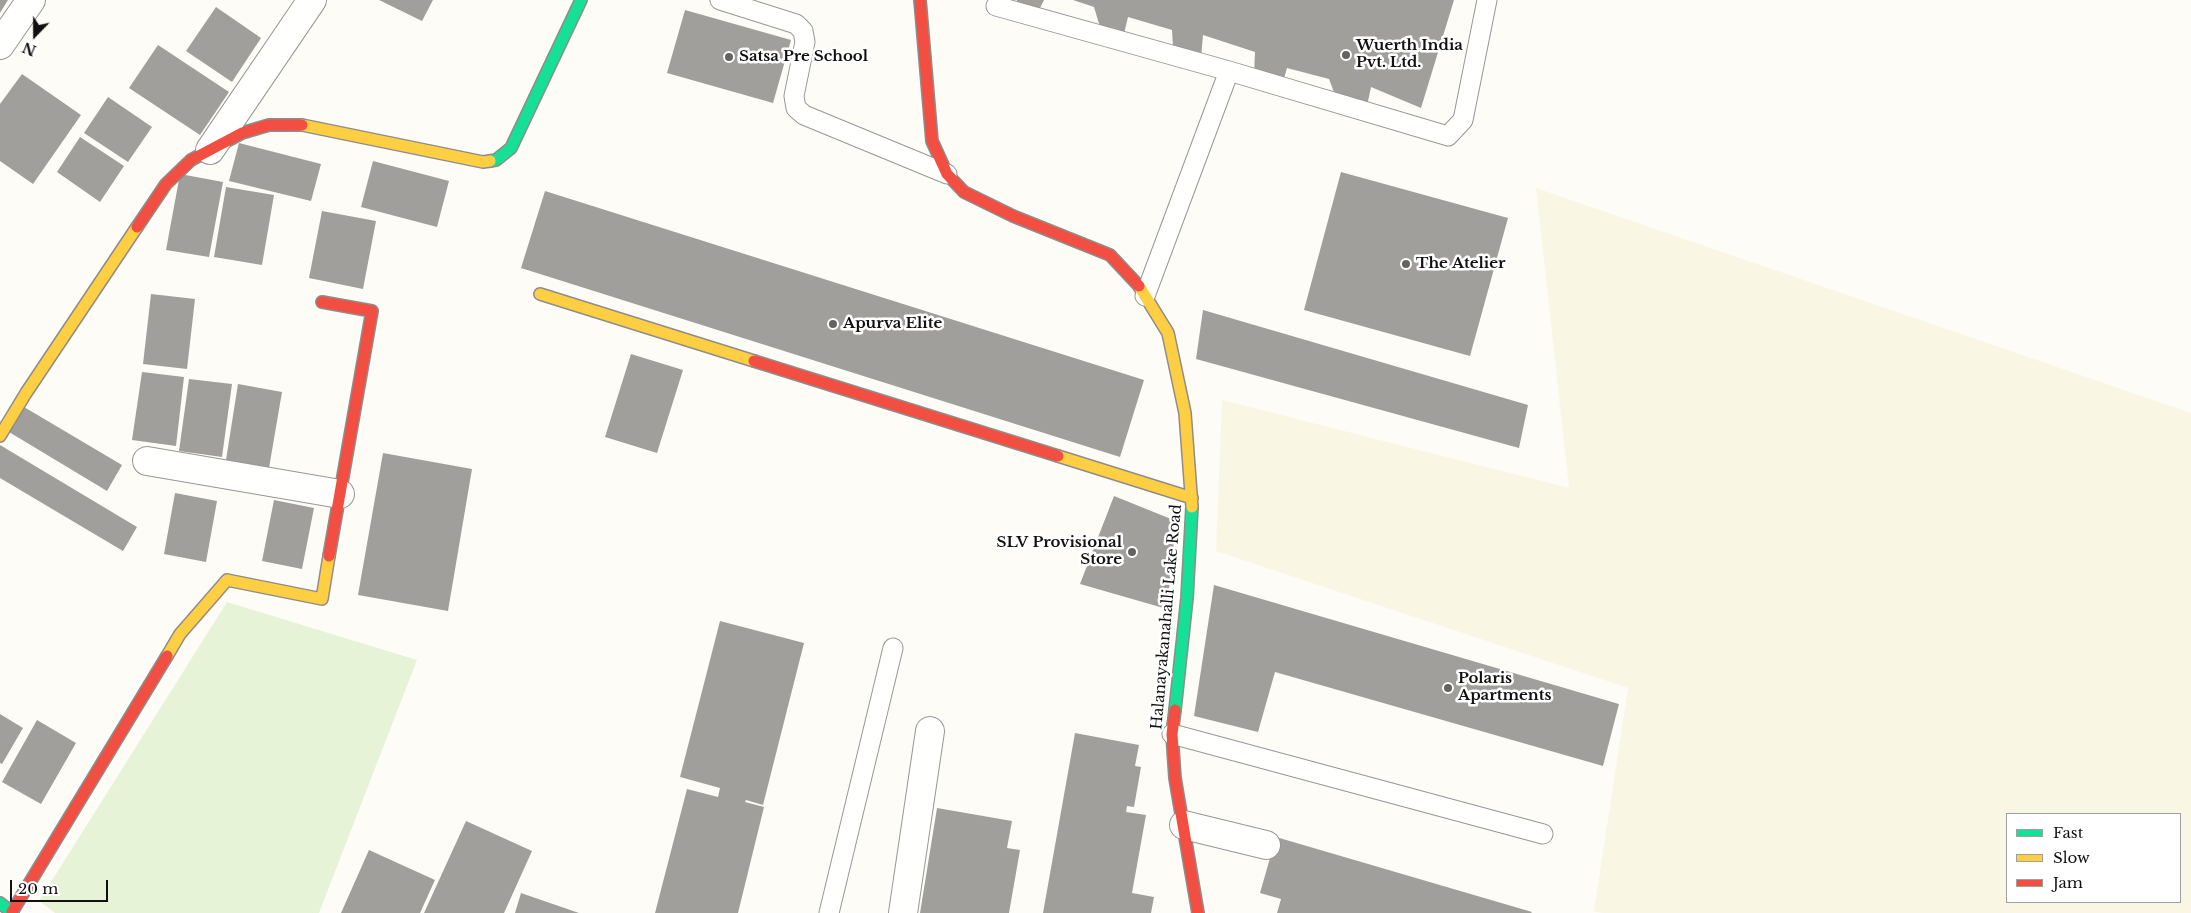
<!DOCTYPE html>
<style>
body{margin:0}
#map{position:relative;width:2191px;height:913px;overflow:hidden;background:#fdfcf7;font-family:"Libre Baskerville",serif}
canvas{display:block}
.legend{position:absolute;left:2006px;top:813px;width:175px;height:90px;box-sizing:border-box;background:#fff;border:1px solid #a0a0a0;margin:0;padding:6px 9px;list-style:none;font-size:15px;color:#111}
.legend li{display:flex;align-items:center;gap:10px;height:25px}
.legend b{width:25px;border:1px solid #a0a0a0}
.north{position:absolute;left:10px;top:10px;width:50px;height:50px;-webkit-text-stroke:4px #fff;paint-order:stroke;rotate:202deg;font-size:14px;font-weight:700;line-height:20px;text-align:center;color:#111}
.north::after{content:'';display:block;margin:auto;width:18px;height:22px;background:#111;clip-path:polygon(50% 0,100% 100%,50% 72%,0 100%)}
.scale{position:absolute;left:10px;top:880px;width:98px;height:22px;box-sizing:border-box;border:2px solid #111;border-top:0;padding-left:6px;font-size:15px;line-height:18px;white-space:nowrap;color:#111;-webkit-text-stroke:4px #fff;paint-order:stroke}
</style>
<div id="map">
<canvas width="2191" height="913"></canvas>
<ul class="legend">
<li><b style="height:6px;background:#16e098"></b>Fast</li>
<li><b style="height:6px;background:#ffcf43"></b>Slow</li>
<li><b style="height:6px;background:#f24e42"></b>Jam</li>
</ul>
<div class="north">N</div>
<div class="scale">20 m</div>
</div>
<script>
const ctx = document.querySelector('canvas').getContext('2d');
ctx.lineJoin = 'round';
function fillPath(path, color) {
  ctx.fillStyle = color;
  ctx.fill(path, 'evenodd');
}
function shape(rows) {
  const path = new Path2D();
  for (const r of rows) {
    path.moveTo(r[0], r[1]);
    for (let i = 2; i < r.length; i += 2) path.lineTo(r[i], r[i + 1]);
  }
  return path;
}
function stroke(path, color, width, dash) {
  ctx.strokeStyle = color;
  ctx.lineWidth = width;
  ctx.lineCap = dash ? 'butt' : 'round';
  ctx.setLineDash(dash || []);
  ctx.stroke(path);
}
function drawText(font, color, halo, rows, align = 'center') {
  ctx.font = font + ' "Libre Baskerville",serif';
  ctx.lineWidth = 5;
  ctx.setLineDash([]);
  ctx.textBaseline = 'middle';
  ctx.strokeStyle = halo;
  ctx.fillStyle = color;
  for (const [text, x, y, turn = 0] of rows) {
    ctx.save();
    ctx.translate(x, y);
    ctx.rotate((+turn || 0) * Math.PI / 180);
    ctx.textAlign = isNaN(turn) ? turn : align;
    if (halo) ctx.strokeText(text, 0, 0);
    ctx.fillText(text, 0, 0);
    ctx.restore();
  }
}
const farmland = shape([
 [1536,188,2191,413,2191,913,1602,913,1594,911,1628,688,1216,551,1222,400,1569,488],
 [2007,814,2180,814,2180,902,2007,902]
]);
const green = shape([
 [227,602,417,660,319,913,55,913,39,901]
]);
const building = shape([
 [0,0,8,0,0,13],
 [379,0,433,0,422,21],
 [1017,0,1044,0,1039,10,1017,4],
 [1073,0,1454,0,1421,108,1371,87,1367,106,1337,100,1329,79,1287,68,1283,82,1254,75,1255,52,1203,35,1201,58,1173,48,1172,30,1128,17,1124,34,1100,27,1094,7],
 [216,7,261,38,232,82,186,51],
 [685,10,791,40,773,103,667,73],
 [158,45,229,92,200,135,129,88],
 [22,74,81,115,33,184,0,161,0,104],
 [108,97,152,127,128,162,84,133],
 [80,137,124,166,100,202,57,172],
 [239,143,321,164,311,201,229,181],
 [373,161,449,181,437,227,361,207],
 [1341,172,1508,218,1470,356,1304,310],
 [180,174,223,182,209,257,166,250],
 [226,187,274,195,262,265,214,257],
 [545,191,1144,380,1120,457,521,268],
 [322,211,376,221,363,289,309,278],
 [151,294,195,299,187,369,143,364],
 [1203,310,1528,405,1519,448,1196,359],
 [631,354,683,370,657,453,605,437],
 [142,372,184,377,176,446,132,440],
 [189,379,232,384,222,457,179,451],
 [238,384,282,392,269,468,226,460],
 [24,407,122,465,107,491,9,432],
 [0,445,137,527,123,551,0,478],
 [383,453,472,469,448,611,358,595],
 [175,493,217,501,206,562,164,554],
 [1114,496,1176,521,1167,609,1080,584],
 [274,500,314,508,302,569,262,561],
 [1214,585,1619,704,1603,766,1275,672,1258,732,1194,716],
 [720,621,804,643,763,805,746,800,745,802,764,807,738,913,655,913,687,789,718,797,720,788,680,777],
 [0,714,23,728,2,764,0,763],
 [37,720,76,743,41,804,2,782],
 [1075,733,1139,745,1135,766,1141,767,1134,807,1127,806,1126,812,1146,815,1132,893,1154,897,1151,913,1043,913],
 [937,808,1012,821,1007,848,1020,850,1009,913,920,913],
 [466,821,532,851,504,913,424,913],
 [1276,837,1532,912,1531,913,1277,913,1281,899,1260,893],
 [369,850,435,880,420,913,341,913],
 [521,893,579,913,515,913]
]);
const lane = shape([
 [720,0,796,24,803,31,805,42,794,96,796,108,804,115,947,174],
 [996,6,1229,71,1448,136,1463,120,1487,0],
 [1145,296,1229,71],
 [1172,734,1543,834],
 [829,913,893,648]
]);
const street = shape([
 [0,45,31,0],
 [210,150,312,0],
 [147,461,340,494],
 [1184,825,1266,845],
 [903,913,930,731]
]);
const fast = shape([
 [490,161,496,160,511,148,581,0],
 [1175,710,1187,598,1192,507],
 [0,903,13,913]
]);
const slow = shape([
 [302,125,483,162,490,161],
 [1139,286,1168,333,1185,413,1192,507],
 [540,294,754,361],
 [0,436,26,393,137,227],
 [1058,456,1192,498],
 [167,656,180,634,227,580,322,599,329,556]
]);
const jam = shape([
 [920,0,932,141,947,174,964,192,1013,216,1110,255,1139,286],
 [137,227,166,184,191,160,242,133,269,125,302,125],
 [322,302,372,311,329,556],
 [754,361,1058,456],
 [1175,710,1172,734,1175,778,1198,913],
 [12,912,167,656]
]);
const markers = [
 [1346,55,5,"#646362"],
 [729,57,5,"#646362"],
 [1406,264,5,"#646362"],
 [833,324,5,"#646362"],
 [1132,552,5,"#646362"],
 [1448,688,5,"#646362"]
];
const poiNames = [
 ["Wuerth India",1356,46],
 ["Pvt. Ltd.",1356,63],
 ["Satsa Pre School",739,57],
 ["The Atelier",1416,264],
 ["Apurva Elite",843,324],
 ["SLV Provisional",1122,543,"right"],
 ["Store",1122,560,"right"],
 ["Polaris",1458,679],
 ["Apartments",1458,696]
];
const streetNames = [
 ["Halanayakanahalli Lake Road",1167,617,-85]
];
fillPath(farmland, '#f9f7e4');
fillPath(green, '#e7f3d7');
fillPath(building, '#a19f9c');
stroke(lane, '#979795', 21);
stroke(street, '#979795', 30);
stroke(fast, '#8e8d8b', 14);
stroke(slow, '#8e8d8b', 14);
stroke(jam, '#8e8d8b', 14);
stroke(lane, '#fffffe', 19);
stroke(street, '#fffffe', 28);
stroke(fast, '#16e098', 11);
stroke(slow, '#ffcf43', 11);
stroke(jam, '#f24e42', 11);
for (const [x, y, r, color] of markers) {
  const dot = new Path2D();
  dot.arc(x, y, r, 0, 2 * Math.PI);
  ctx.fillStyle = color;
  ctx.fill(dot);
  stroke(dot, '#fff', 2);
}
drawText('bold 15px', '#111', '#fff', poiNames, 'left');
drawText('15px', '#111', '#fff', streetNames);
</script>
